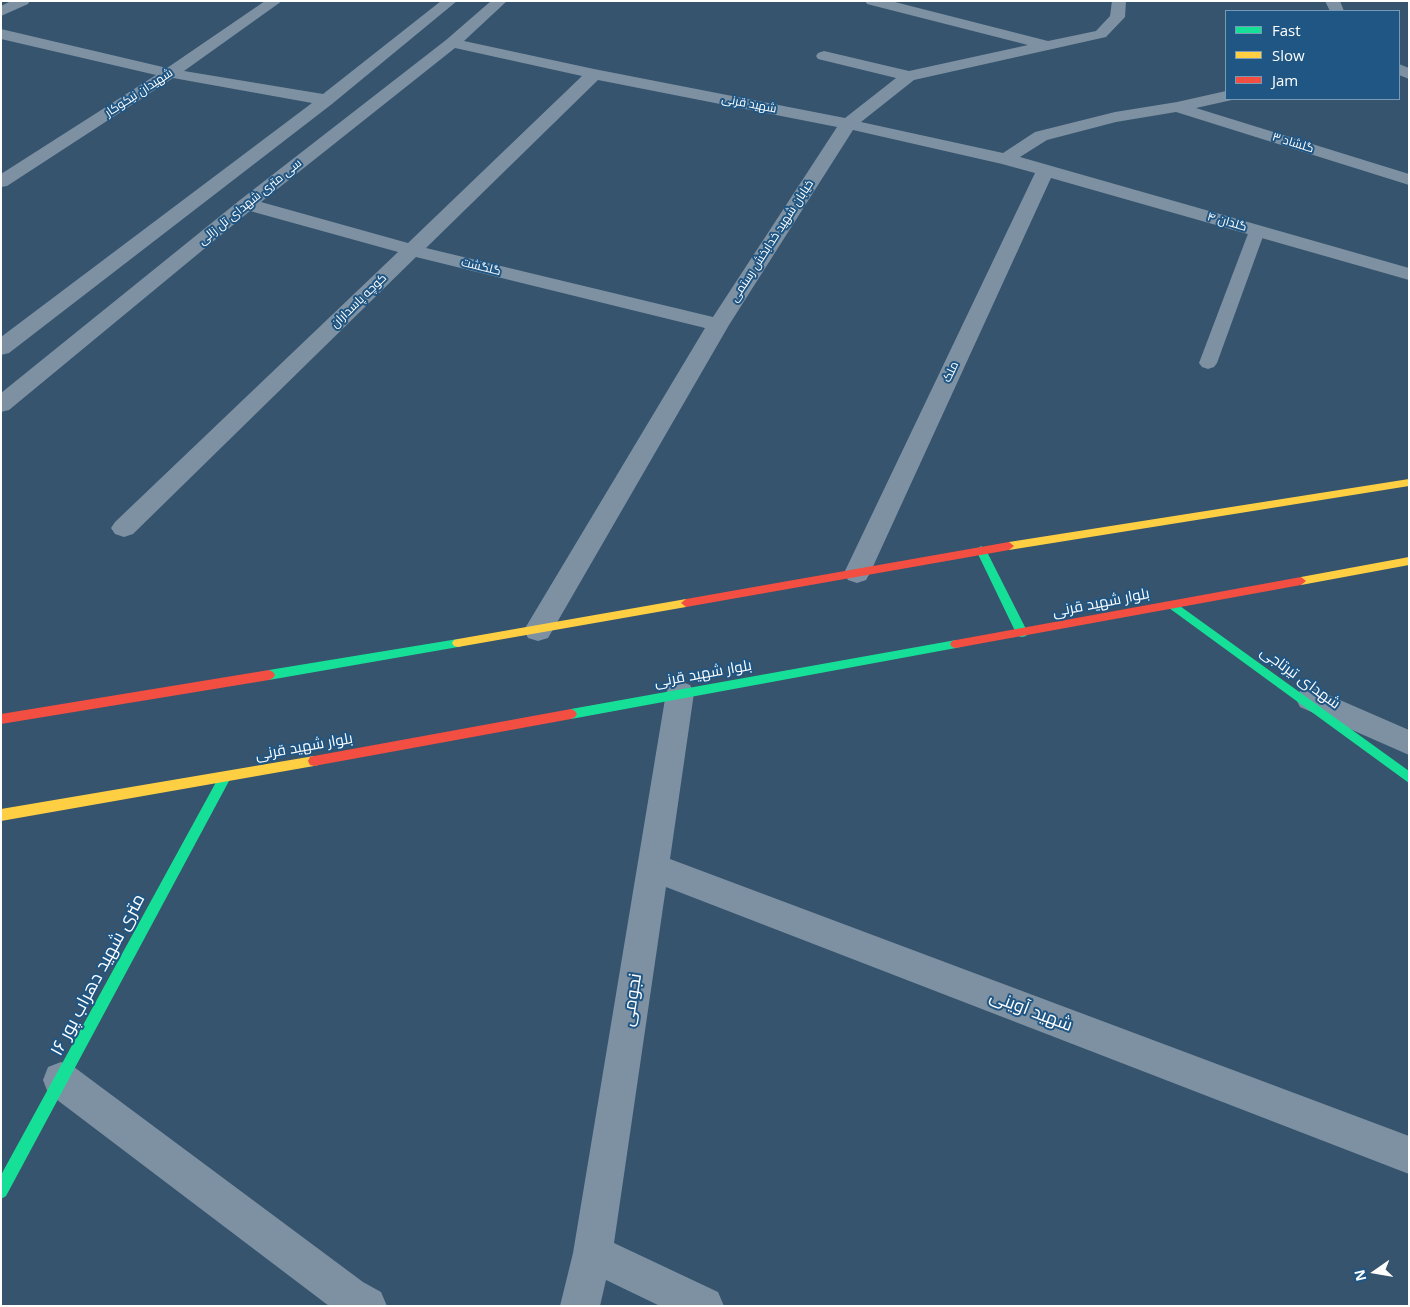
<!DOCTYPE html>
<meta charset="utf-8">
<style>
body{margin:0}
#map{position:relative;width:1410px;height:1307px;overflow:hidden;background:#36546d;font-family:"Open Sans",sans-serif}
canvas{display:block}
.frame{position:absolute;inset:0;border:2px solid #fff;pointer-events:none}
.legend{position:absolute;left:1225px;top:10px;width:175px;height:90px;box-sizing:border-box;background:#205683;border:1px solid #799ab5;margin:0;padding:6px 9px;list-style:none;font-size:15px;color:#fff}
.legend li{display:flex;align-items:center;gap:10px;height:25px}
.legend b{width:25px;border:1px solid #799ab5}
.north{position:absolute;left:1350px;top:1247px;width:50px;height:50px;-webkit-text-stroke:4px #205683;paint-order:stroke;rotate:257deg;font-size:14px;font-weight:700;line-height:20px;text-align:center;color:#fff}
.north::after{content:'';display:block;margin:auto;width:18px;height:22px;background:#fff;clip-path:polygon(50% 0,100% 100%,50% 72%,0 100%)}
</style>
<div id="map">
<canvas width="1410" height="1307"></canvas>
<div class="frame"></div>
<ul class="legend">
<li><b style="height:6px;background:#16e098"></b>Fast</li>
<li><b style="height:6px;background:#ffcf43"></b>Slow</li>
<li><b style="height:6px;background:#f24e42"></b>Jam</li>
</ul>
<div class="north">N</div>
</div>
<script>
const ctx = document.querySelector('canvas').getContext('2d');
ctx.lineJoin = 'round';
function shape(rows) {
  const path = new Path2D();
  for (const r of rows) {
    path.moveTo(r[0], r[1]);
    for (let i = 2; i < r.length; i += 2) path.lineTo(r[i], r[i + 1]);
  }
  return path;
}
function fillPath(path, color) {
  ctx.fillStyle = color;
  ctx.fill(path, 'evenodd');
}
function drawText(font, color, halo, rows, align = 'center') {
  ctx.font = font + ' "Open Sans",Cairo,sans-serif';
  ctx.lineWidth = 4;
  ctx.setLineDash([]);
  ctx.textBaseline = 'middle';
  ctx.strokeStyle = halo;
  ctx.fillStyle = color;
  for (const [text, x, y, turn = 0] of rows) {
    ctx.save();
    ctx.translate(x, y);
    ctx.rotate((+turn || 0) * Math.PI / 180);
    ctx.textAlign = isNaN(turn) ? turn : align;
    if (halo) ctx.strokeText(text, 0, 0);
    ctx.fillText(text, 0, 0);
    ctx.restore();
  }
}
const lane = shape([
 [1257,226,1263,228,1265,231,1217,363,1214,367,1208,369,1202,367,1199,363,1249,231,1251,228,1257,226]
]);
const street = shape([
 [11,1,30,1,28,4,1,16,1,6,11,1],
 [265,1,282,1,184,71,323,94,441,1,457,1,332,104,9,353,1,355,1,337,312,103,173,78,7,186,1,187,1,174,156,75,1,39,1,29,167,68,265,1],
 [491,1,507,1,464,41,594,69,845,118,896,78,818,59,816,56,818,53,824,51,909,71,1028,45,867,4,865,1,891,1,1048,41,1096,31,1110,16,1112,1,1126,1,1125,17,1106,37,914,80,861,122,1003,153,1035,132,1115,112,1177,102,1226,91,1226,99,1232,100,1196,108,1409,174,1409,185,1176,112,1116,122,1047,140,1020,157,1409,268,1409,280,1051,178,870,573,866,580,857,583,848,580,844,573,1035,173,1002,164,853,130,729,325,548,638,538,641,528,638,524,630,705,328,416,257,133,534,124,537,115,534,111,528,115,522,398,252,250,211,9,410,1,412,1,393,240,200,446,40,491,1],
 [455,48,582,76,408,243,261,202,455,48],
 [598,80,837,127,713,317,426,248,598,80],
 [1325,1,1340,1,1344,11,1330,11,1325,1],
 [1399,64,1409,68,1409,79,1399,75,1399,64],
 [680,681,690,685,694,693,670,859,1409,1136,1409,1174,666,887,614,1243,718,1292,724,1306,660,1306,606,1280,600,1306,560,1306,573,1253,666,693,670,685,680,681],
 [1310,687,1409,730,1409,755,1300,707,1296,699,1300,691,1310,687],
 [61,1062,74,1067,363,1282,381,1292,387,1306,329,1306,48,1093,43,1080,48,1067,61,1062]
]);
const fast = shape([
 [981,546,986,550,1028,633,1026,636,1022,637,1018,636,1016,633,976,550,981,546],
 [1173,601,1409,771,1409,783,1169,608,1168,605,1169,602,1173,601],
 [458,639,462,640,464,643,462,646,458,647,269,680,265,678,263,675,265,672,269,670,458,639],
 [956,640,960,641,962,644,960,647,956,648,571,719,567,717,565,714,567,711,571,709,956,640],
 [225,772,229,773,231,777,229,781,6,1196,1,1199,1,1175,221,773,225,772]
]);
const slow = shape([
 [1409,479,1409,486,1009,550,1004,546,1009,542,1409,479],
 [1409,557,1409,565,1301,585,1296,581,1301,577,1409,557],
 [686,599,691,603,686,607,458,647,454,646,452,643,454,640,458,639,686,599],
 [314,756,318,757,320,761,318,765,314,766,1,821,1,809,314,756]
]);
const jam = shape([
 [1009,542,1014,546,1009,550,686,607,681,603,686,599,1009,542],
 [1301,577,1306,581,1301,585,956,648,952,647,950,644,952,641,956,640,1301,577],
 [269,670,273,672,275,675,273,678,269,680,1,724,1,714,269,670],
 [571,709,575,711,577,714,575,717,571,719,314,766,310,765,308,761,310,757,314,756,571,709]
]);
const farStreetnames = [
 ["شهیدان نیکوکار",139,93,-33],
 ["شهید قرنی",749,104,11],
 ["گلشاد ۳",1293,143,17],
 ["سی متری شهدای تل زالی",250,202,-39],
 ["گلدان ۴",1227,222,16],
 ["خیابان شهید خدابخش رستمی",772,241,-57],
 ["گلگشت",481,267,14],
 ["کوچه پاسداران",359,301,-44],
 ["ملک",951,372,-65]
];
const streetNames = [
 ["بلوار شهید قرنی",1101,603,-11],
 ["بلوار شهید قرنی",703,674,-10],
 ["شهدای تیرتاجی",1300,678,36],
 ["بلوار شهید قرنی",304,747,-10]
];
const nearStreetnames = [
 ["۱۶ متری شهید دهراب پور",98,975,-62],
 ["نجومی",632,1000,-81],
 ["شهید آوینی",1031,1011,21]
];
fillPath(lane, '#7d91a3');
fillPath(street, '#7d91a3');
fillPath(fast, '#16e098');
fillPath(slow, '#ffcf43');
fillPath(jam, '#f24e42');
drawText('12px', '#fff', '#205683', farStreetnames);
drawText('15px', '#fff', '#205683', streetNames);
drawText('18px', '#fff', '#205683', nearStreetnames);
</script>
